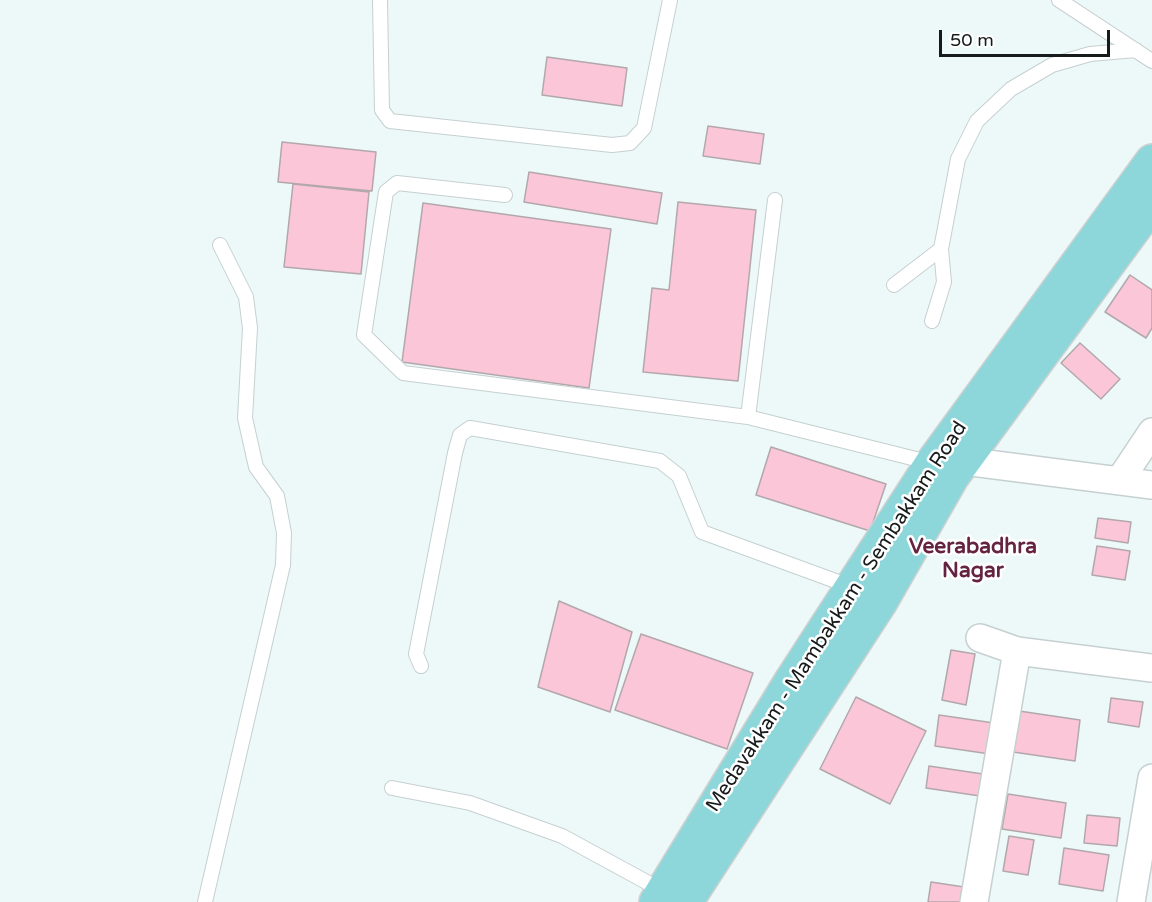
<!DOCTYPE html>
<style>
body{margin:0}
#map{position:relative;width:1152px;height:902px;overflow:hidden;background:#edf8f8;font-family:"Varela Round",sans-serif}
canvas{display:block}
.scale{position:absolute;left:939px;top:30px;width:171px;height:27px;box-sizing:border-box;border:3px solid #161a1a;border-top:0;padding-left:8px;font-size:18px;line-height:21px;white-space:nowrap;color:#161a1a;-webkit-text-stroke:4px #fff;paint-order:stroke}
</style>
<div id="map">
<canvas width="1152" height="902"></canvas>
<div class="scale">50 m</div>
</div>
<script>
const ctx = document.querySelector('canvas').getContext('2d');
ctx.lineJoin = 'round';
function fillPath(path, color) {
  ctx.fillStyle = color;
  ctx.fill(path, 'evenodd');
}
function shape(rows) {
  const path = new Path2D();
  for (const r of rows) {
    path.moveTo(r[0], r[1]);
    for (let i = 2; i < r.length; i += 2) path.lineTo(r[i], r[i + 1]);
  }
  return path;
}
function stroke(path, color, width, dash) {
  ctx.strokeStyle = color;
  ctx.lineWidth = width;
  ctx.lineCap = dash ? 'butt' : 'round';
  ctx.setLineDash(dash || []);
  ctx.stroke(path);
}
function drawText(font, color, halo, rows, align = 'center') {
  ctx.font = font + ' "Varela Round",sans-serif';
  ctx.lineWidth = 5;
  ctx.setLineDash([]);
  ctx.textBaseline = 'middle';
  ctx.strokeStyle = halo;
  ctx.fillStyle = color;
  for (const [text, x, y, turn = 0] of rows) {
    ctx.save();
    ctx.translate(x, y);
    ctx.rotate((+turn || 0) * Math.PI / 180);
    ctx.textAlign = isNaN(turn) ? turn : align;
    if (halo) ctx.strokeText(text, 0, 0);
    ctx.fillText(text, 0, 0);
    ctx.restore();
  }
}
const building = shape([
 [547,57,627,68,622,106,542,95,547,57],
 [708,126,764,134,760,164,703,156,708,126],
 [282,142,376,152,372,191,278,182,282,142],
 [529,172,662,193,657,224,524,202,529,172],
 [293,184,369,192,361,274,284,267,293,184],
 [678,202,756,210,738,381,643,372,652,288,669,290,678,202],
 [423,203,611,229,589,388,402,362,423,203],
 [1130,275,1152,290,1152,328,1146,338,1105,312,1130,275],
 [1080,343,1120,379,1101,399,1061,363,1080,343],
 [771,447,886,484,870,531,756,495,771,447],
 [1098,518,1131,522,1128,543,1095,538,1098,518],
 [1097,546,1130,551,1125,580,1092,575,1097,546],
 [559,601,632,632,610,712,538,687,559,601],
 [641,634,753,673,727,749,615,710,641,634],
 [951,650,975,654,966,705,942,700,951,650],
 [856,697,926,731,890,804,820,769,856,697],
 [1111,698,1143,702,1139,727,1108,722,1111,698],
 [1019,711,1080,720,1075,761,1013,752,1019,711],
 [939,715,994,723,990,754,935,746,939,715],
 [929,766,983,774,980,796,926,788,929,766],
 [1008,794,1066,803,1061,838,1002,829,1008,794],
 [1087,815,1120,818,1117,846,1084,843,1087,815],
 [1009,836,1034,840,1028,875,1003,871,1009,836],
 [1064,848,1109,855,1103,891,1059,884,1064,848],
 [931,882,964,887,961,902,928,902,931,882]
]);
const lane = shape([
 [380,0,382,110,390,121,612,145,630,143,644,128,670,0],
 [1059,0,1152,61],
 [505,195,397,183,386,192,364,335,403,373,748,417,932,463],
 [894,285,941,249,958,159,977,121,1011,89,1052,65,1090,54,1136,50],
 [932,321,944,282,941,249],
 [748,417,775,200],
 [421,666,416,654,455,453,460,435,470,428,660,461,679,476,702,532,852,587],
 [392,788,470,803,562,836,663,891],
 [205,902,283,565,284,533,277,496,256,467,245,418,250,328,246,297,220,245]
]);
const street = shape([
 [947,454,964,461,1152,485],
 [1120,480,1152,432],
 [980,638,1017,651,1152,668],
 [974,902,1017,651],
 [1131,902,1152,778]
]);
const primary = shape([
 [656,902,791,681,932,463,1152,161],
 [686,902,880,603,952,477,1152,204]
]);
const streetNames = [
 ["Medavakkam - Mambakkam - Sembakkam Road",837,617,-57]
];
const neighbourhoodNames = [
 ["Veerabadhra",973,547],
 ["Nagar",973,571]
];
fillPath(building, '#fbc6d8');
stroke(building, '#b2a8ab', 1.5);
stroke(lane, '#c6d0d1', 16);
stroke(street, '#c6d0d1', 30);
stroke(primary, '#d0d1d1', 36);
stroke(lane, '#fff', 14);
stroke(street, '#fff', 27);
stroke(primary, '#8dd7da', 33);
drawText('20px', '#161a1a', '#fff', streetNames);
drawText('bold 21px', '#642340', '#fff', neighbourhoodNames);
</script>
